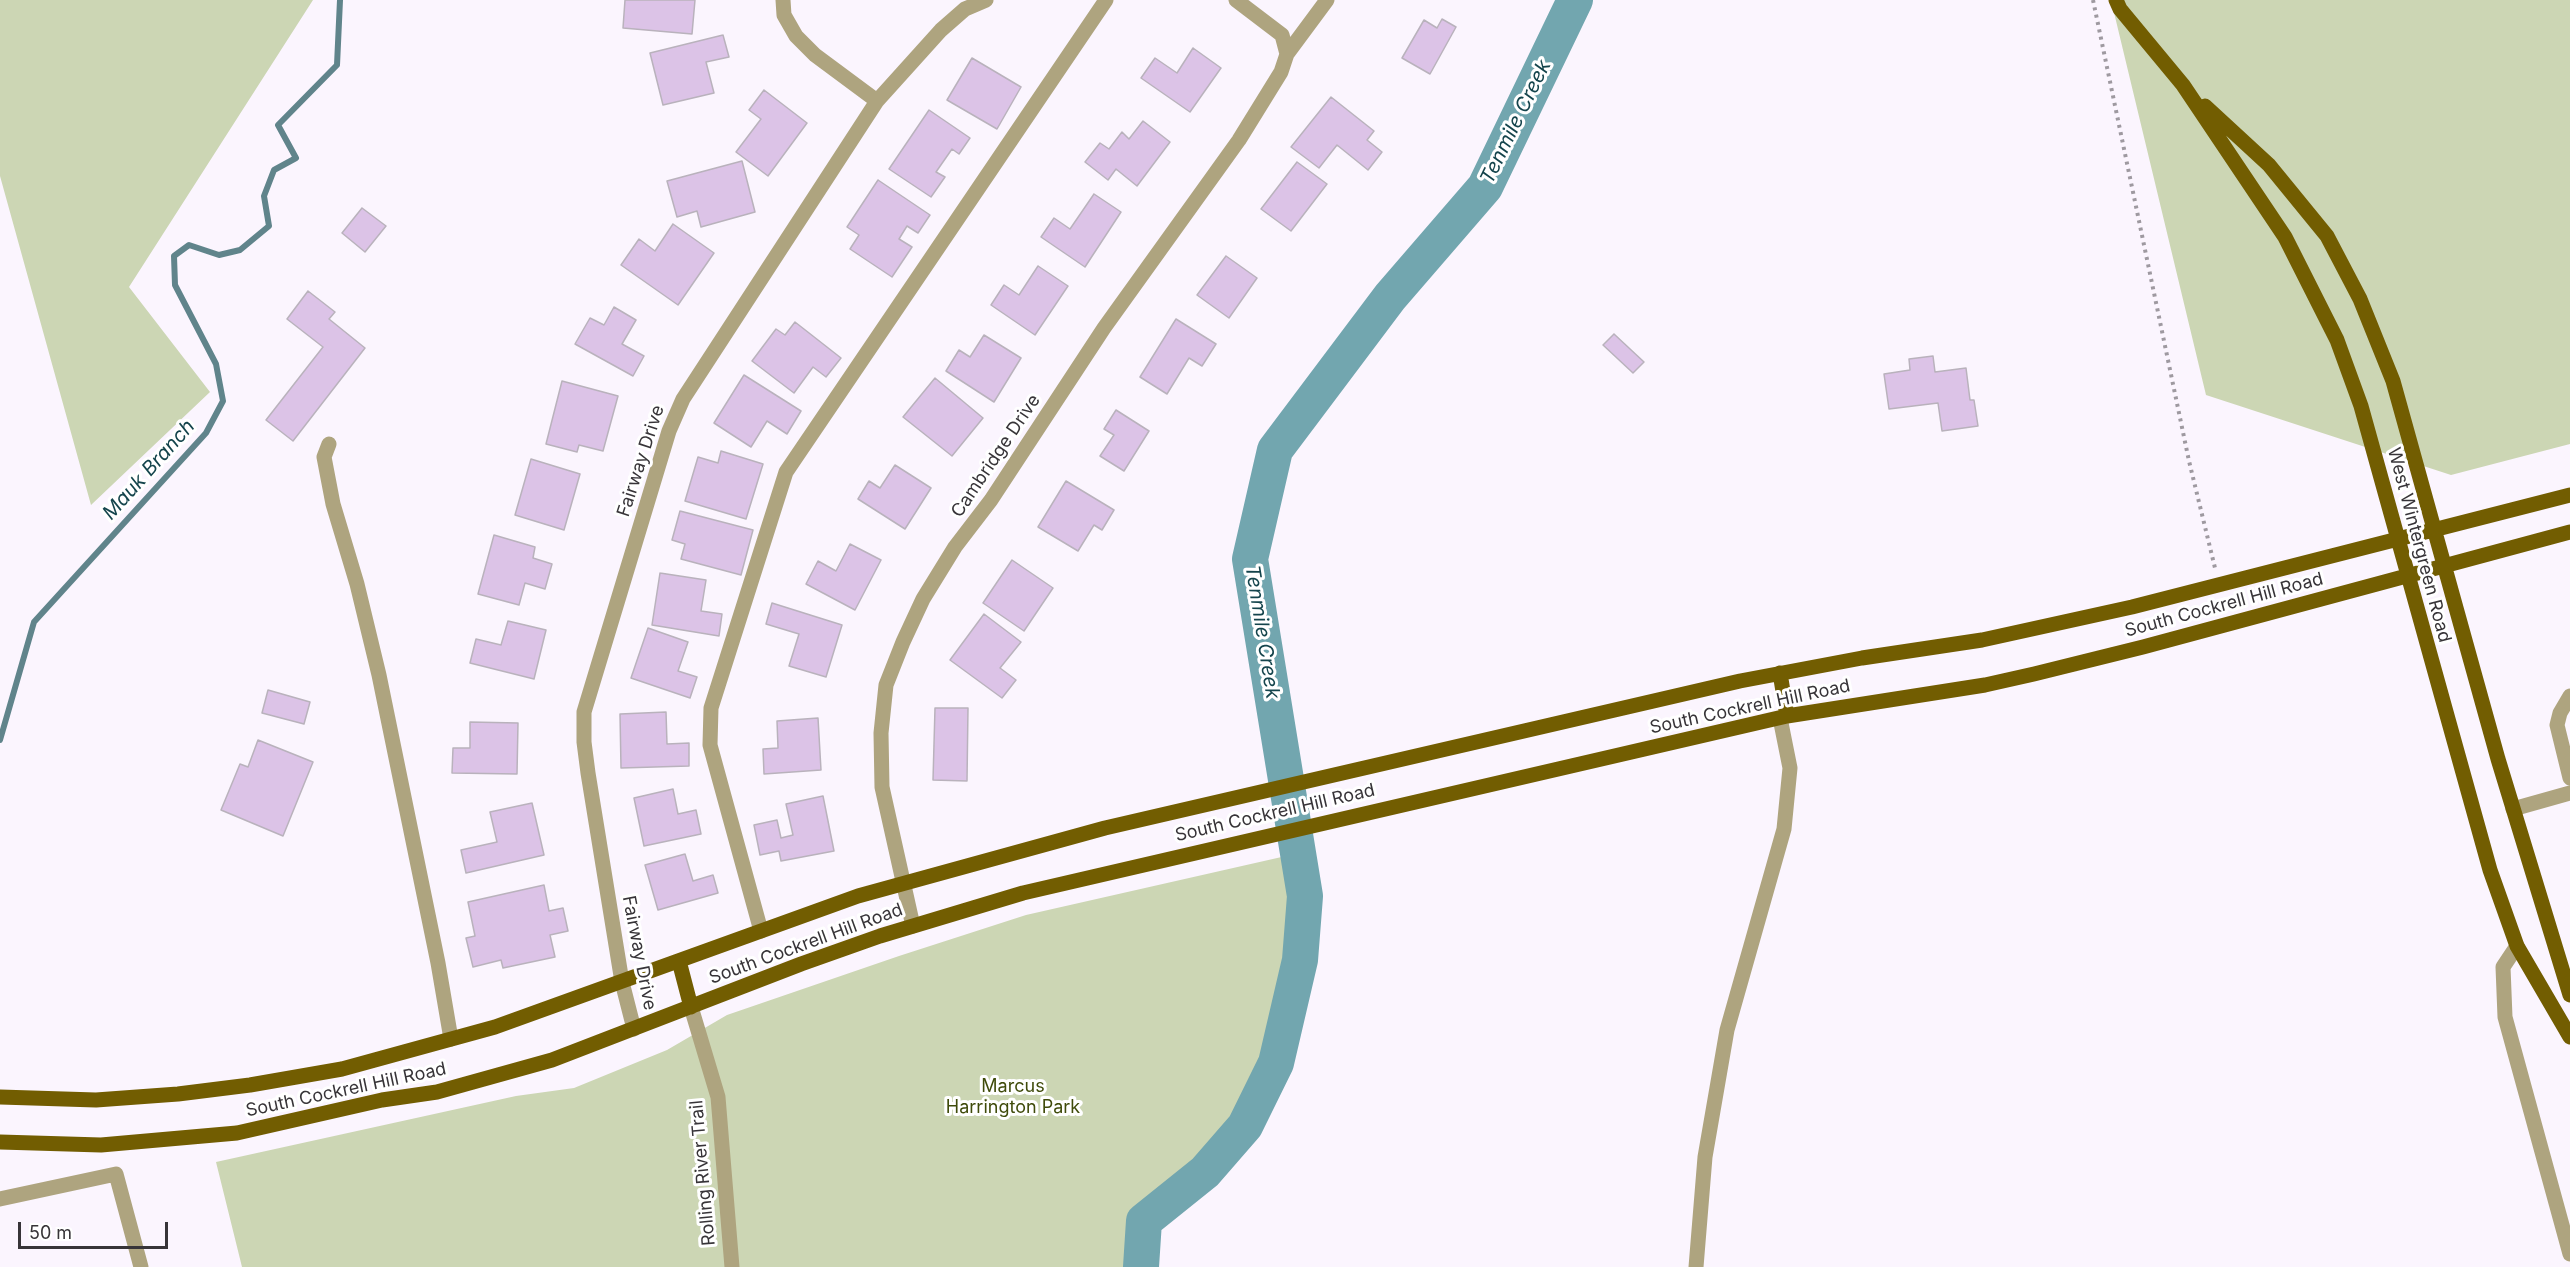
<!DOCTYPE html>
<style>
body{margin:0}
#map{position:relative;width:2570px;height:1267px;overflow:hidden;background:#fbf5fe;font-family:Inter,sans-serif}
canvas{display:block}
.scale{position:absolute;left:18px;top:1222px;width:150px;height:27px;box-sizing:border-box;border:3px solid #373438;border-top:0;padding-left:8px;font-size:18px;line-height:21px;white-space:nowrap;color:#373438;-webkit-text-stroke:4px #fff;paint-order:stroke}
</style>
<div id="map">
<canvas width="2570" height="1267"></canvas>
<div class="scale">50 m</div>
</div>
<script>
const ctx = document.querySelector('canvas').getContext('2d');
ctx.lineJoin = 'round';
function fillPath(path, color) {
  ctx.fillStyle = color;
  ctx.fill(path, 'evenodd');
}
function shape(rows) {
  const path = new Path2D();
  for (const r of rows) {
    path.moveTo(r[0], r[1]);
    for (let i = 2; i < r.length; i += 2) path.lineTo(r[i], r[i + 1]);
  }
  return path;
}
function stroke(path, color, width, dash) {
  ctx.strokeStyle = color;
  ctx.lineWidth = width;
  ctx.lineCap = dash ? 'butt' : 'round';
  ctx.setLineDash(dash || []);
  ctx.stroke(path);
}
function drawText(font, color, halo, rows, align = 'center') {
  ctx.font = font + ' Inter,sans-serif';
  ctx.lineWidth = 6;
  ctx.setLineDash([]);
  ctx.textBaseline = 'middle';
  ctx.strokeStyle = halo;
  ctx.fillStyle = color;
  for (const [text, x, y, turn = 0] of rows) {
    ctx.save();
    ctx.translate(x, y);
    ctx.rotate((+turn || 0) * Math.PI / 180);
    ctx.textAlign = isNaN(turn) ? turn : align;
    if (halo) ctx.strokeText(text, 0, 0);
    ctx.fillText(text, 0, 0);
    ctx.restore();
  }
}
const green = shape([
 [0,0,313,0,129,287,210,392,91,505,0,176],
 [2111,0,2570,0,2570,444,2451,475,2206,395],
 [1286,856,1293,903,1267,1058,1241,1118,1201,1159,1135,1214,1130,1267,242,1267,216,1162,516,1096,574,1088,667,1050,727,1015,899,956,1026,915]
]);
const stream = shape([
 [0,740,34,622,206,433,223,401,216,364,175,285,174,256,189,245,219,255,240,250,269,226,264,196,274,170,296,158,278,125,337,65,340,0]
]);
const river = shape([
 [1141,1267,1144,1221,1205,1172,1245,1126,1276,1063,1300,960,1305,896,1250,559,1275,450,1390,297,1485,187,1575,0]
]);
const building = shape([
 [625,0,695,0,692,34,623,28,625,0],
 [1442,19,1456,27,1430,74,1402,58,1424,20,1437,28,1442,19],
 [723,35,729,57,706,62,714,93,663,105,650,53,723,35],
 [1193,48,1221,68,1190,112,1141,78,1155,58,1177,73,1193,48],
 [972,58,1021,87,997,129,947,100,972,58],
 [764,90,807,123,768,176,736,152,761,119,749,110,764,90],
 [1331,97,1374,131,1367,140,1382,152,1368,170,1337,145,1319,168,1291,147,1331,97],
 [929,110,970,138,959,154,952,149,936,172,945,177,931,197,889,169,929,110],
 [1143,121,1170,142,1137,186,1116,169,1108,180,1085,162,1100,143,1109,149,1122,132,1129,139,1143,121],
 [742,161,755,212,701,227,697,211,677,217,667,181,742,161],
 [1297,162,1327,184,1291,231,1261,209,1297,162],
 [878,180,930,215,918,233,907,226,899,239,912,247,892,277,850,249,859,235,847,227,878,180],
 [1094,194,1121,212,1085,267,1041,237,1054,218,1070,229,1094,194],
 [362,208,386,226,365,252,342,233,362,208],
 [673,224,714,253,678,305,621,265,639,239,655,251,673,224],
 [1226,256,1257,278,1229,318,1197,295,1226,256],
 [1038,266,1068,286,1035,335,991,305,1004,285,1019,295,1038,266],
 [308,291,335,312,329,319,365,348,293,441,266,420,323,347,287,319,308,291],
 [614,307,636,320,622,344,644,356,633,376,575,344,590,318,604,325,614,307],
 [1176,319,1216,344,1202,366,1189,358,1167,394,1140,377,1176,319],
 [795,322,841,358,826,377,813,367,794,393,752,361,776,329,785,335,795,322],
 [1614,334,1644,362,1633,373,1603,345,1614,334],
 [984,335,1021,358,994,402,946,371,959,350,970,357,984,335],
 [1933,356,1935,372,1966,368,1970,400,1974,400,1978,426,1942,431,1938,403,1889,409,1884,374,1910,370,1909,359,1933,356],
 [744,375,801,411,787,434,767,421,751,447,714,423,744,375],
 [935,378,983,418,952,456,903,417,935,378],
 [562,381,618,396,603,451,579,445,577,452,546,444,562,381],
 [1116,410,1149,431,1124,471,1100,456,1114,435,1104,429,1116,410],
 [721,451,763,464,746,519,685,501,698,457,718,463,721,451],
 [531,459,580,474,564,530,515,515,531,459],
 [895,465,931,488,905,529,858,499,869,481,880,488,895,465],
 [1066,481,1114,510,1102,530,1094,525,1078,551,1038,527,1066,481],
 [680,511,753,530,741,575,681,559,685,544,672,540,680,511],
 [494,535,535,547,533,558,552,564,545,589,525,583,519,605,478,594,494,535],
 [850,544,881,560,855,610,806,584,818,561,836,571,850,544],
 [1012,560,1053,588,1024,631,983,603,1012,560],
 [660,573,706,580,701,611,722,614,719,636,652,625,660,573],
 [772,603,842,625,826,677,789,666,799,634,766,624,772,603],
 [984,614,1021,642,1000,668,1016,680,1002,698,950,660,984,614],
 [508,621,546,630,534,679,470,663,476,639,501,645,508,621],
 [648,628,688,642,678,671,697,677,690,698,631,678,648,628],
 [268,690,310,702,304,724,262,713,268,690],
 [935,708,968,708,967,781,933,780,935,708],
 [666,712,667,744,689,743,689,766,621,768,620,714,666,712],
 [818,718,821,770,764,774,763,749,778,748,777,721,818,718],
 [470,722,518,723,517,774,452,773,453,748,470,748,470,722],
 [258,740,313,762,283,836,221,810,240,764,248,767,258,740],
 [673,789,678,814,696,810,701,834,644,846,634,798,673,789],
 [823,796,834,851,781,861,779,851,760,855,754,825,777,820,781,838,793,835,786,804,823,796],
 [532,803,544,855,466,873,461,850,497,842,490,812,532,803],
 [685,854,693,881,713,875,718,893,658,910,645,865,685,854],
 [544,885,549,911,563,908,568,931,550,935,555,957,503,968,501,960,473,967,466,938,475,936,468,902,544,885]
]);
const path = shape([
 [2093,0,2189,461,2215,568]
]);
const minor = shape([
 [783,0,784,15,796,36,815,55,877,101],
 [1287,54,1327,0],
 [329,444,324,457,333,504,357,584,379,675,438,963,451,1039],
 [2570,696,2560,713,2557,725,2570,778],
 [2513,809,2570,793],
 [913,926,882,787,881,733,886,685,903,642,923,599,955,547,991,500,1104,328,1239,140,1281,72,1287,54,1282,35,1236,0],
 [761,931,710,745,711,708,786,472,1106,0],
 [2517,946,2503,967,2505,1017,2570,1254],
 [691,1007,718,1097,732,1267],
 [634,1029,622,982,588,773,584,742,584,712,669,431,683,399,877,101,941,30,965,9,986,0],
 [0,1199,116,1174,141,1267],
 [1696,1267,1705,1157,1727,1030,1784,829,1790,768,1780,718]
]);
const major = shape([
 [2116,0,2120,9,2183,85,2285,237,2337,340,2361,406,2490,870,2517,946,2570,1037],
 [2205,106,2269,165,2327,236,2360,299,2393,381,2498,759,2570,995],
 [1780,673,1787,716],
 [679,961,691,1007],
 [0,1097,96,1100,178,1094,250,1085,342,1069,495,1027,858,896,1105,828,1740,681,1862,658,1982,640,2132,607,2570,495],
 [0,1142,101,1145,237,1133,382,1100,437,1092,552,1060,801,964,880,936,1023,893,1787,716,1985,685,2034,674,2143,647,2570,532]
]);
const streetNames = [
 ["Cambridge Drive",996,456,-56],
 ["Fairway Drive",641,461,-72],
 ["West Wintergreen Road",2419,545,75],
 ["South Cockrell Hill Road",2224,605,-15],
 ["South Cockrell Hill Road",1750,707,-12],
 ["South Cockrell Hill Road",1275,813,-13],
 ["South Cockrell Hill Road",806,944,-20],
 ["Fairway Drive",639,953,79],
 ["South Cockrell Hill Road",346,1090,-12],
 ["Rolling River Trail",703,1173,-95]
];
const parkNames = [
 ["Marcus",1013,1087],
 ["Harrington Park",1013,1108]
];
const waterNames = [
 ["Tenmile Creek",1516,122,-64],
 ["Mauk Branch",149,470,-48],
 ["Tenmile Creek",1262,632,81]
];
fillPath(green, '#ccd6b4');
stroke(stream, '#60848b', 6);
stroke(river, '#72a6af', 36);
fillPath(building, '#dcc3e7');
stroke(building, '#b9b2bc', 1.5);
stroke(path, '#9e99a0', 4, [3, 4.5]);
stroke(minor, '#aea47f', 15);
stroke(major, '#725d01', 15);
drawText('18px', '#373438', '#fff', streetNames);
drawText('18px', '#3f4b0a', '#fff', parkNames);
drawText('italic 20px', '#14444c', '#fff', waterNames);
</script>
